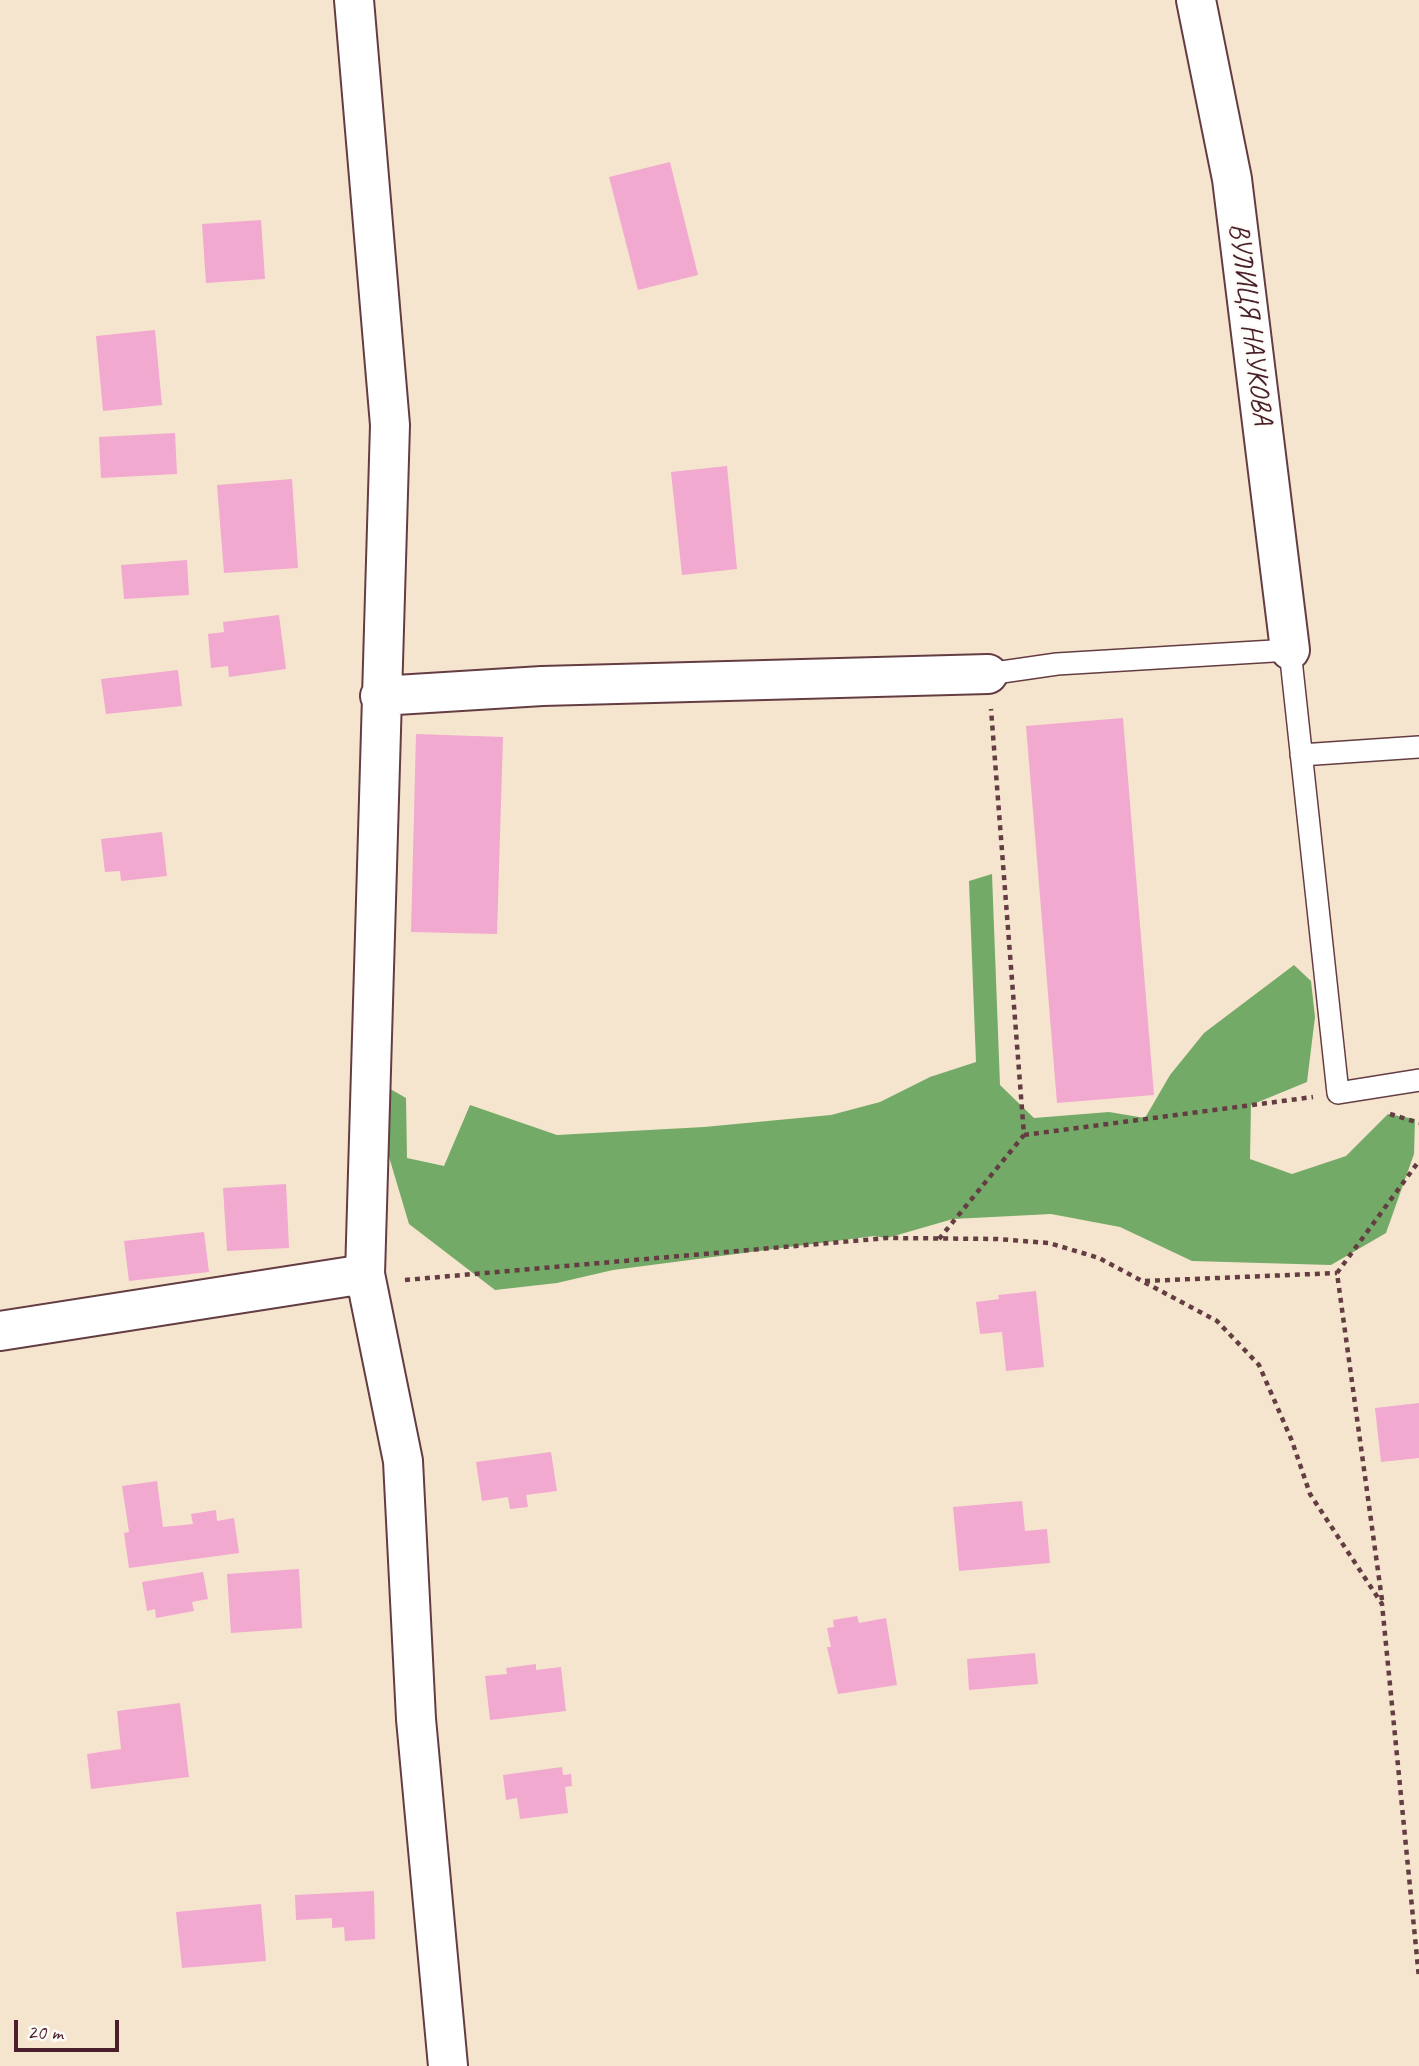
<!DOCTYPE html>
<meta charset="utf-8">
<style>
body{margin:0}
#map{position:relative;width:1419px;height:2066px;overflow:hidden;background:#f6e5ce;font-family:Caveat,sans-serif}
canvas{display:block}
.scale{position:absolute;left:14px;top:2020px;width:105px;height:32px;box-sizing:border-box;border:4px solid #4a1f2b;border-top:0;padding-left:9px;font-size:21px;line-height:24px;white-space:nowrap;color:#4a1f2b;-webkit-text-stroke:5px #fdfcf7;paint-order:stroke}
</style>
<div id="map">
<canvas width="1419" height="2066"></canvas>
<div class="scale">20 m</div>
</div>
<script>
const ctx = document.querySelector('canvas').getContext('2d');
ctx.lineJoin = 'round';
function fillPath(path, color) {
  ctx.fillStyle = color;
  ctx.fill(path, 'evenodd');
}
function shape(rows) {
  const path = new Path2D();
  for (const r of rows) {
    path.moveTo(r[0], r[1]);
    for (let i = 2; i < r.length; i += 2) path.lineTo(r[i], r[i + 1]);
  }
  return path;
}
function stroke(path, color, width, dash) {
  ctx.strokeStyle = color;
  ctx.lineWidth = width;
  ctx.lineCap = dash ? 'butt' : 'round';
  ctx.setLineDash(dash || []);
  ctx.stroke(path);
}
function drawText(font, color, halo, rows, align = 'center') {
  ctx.font = font + ' Caveat,sans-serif';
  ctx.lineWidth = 5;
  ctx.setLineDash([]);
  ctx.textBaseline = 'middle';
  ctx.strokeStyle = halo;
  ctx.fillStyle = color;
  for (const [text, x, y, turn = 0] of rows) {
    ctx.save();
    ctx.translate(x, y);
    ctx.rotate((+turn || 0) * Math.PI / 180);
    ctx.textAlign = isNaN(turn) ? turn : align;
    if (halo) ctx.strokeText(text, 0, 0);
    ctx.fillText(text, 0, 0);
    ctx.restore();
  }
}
const forest = shape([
 [992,874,1000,1085,1034,1118,1109,1112,1145,1118,1170,1075,1204,1033,1294,965,1311,981,1315,1017,1307,1082,1251,1105,1250,1159,1292,1174,1346,1156,1388,1114,1415,1119,1414,1154,1386,1233,1331,1265,1192,1261,1120,1227,1051,1214,953,1219,887,1238,874,1236,613,1270,557,1283,495,1290,409,1224,381,1130,385,1086,406,1098,407,1158,444,1166,470,1105,557,1135,704,1127,831,1115,880,1102,930,1077,976,1062,969,881]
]);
const building = shape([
 [670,162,698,275,638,290,609,177],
 [261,220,265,279,206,283,202,224],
 [155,330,162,405,103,411,96,336],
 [175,433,177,474,101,478,99,437],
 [727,466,737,569,682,575,671,472],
 [292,479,298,568,224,573,217,485],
 [187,560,189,595,124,599,121,565],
 [279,615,286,669,229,677,228,666,211,668,208,634,224,632,223,622],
 [178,670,182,706,106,714,101,679],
 [1123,718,1154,1095,1057,1103,1026,726],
 [416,734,503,737,497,934,411,932],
 [162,832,167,876,121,881,120,871,105,872,101,839],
 [286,1184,289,1248,227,1251,223,1188],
 [204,1232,209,1272,129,1281,124,1241],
 [1036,1291,1044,1367,1006,1371,1002,1332,980,1334,976,1302,999,1299,998,1295],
 [1419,1403,1419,1458,1381,1462,1375,1408],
 [551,1452,557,1491,526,1495,528,1507,510,1509,508,1497,482,1501,476,1462],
 [157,1481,163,1527,193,1524,191,1514,216,1510,217,1521,234,1518,239,1553,129,1568,124,1533,129,1532,122,1486],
 [1022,1501,1025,1531,1047,1529,1050,1563,959,1571,953,1507],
 [299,1569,302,1628,231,1633,227,1574],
 [203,1572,208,1599,192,1602,194,1611,156,1618,155,1609,147,1611,142,1582],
 [857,1616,859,1623,886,1618,897,1685,838,1694,827,1647,831,1647,827,1628,834,1627,833,1620],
 [1035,1653,1038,1684,969,1690,967,1659],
 [536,1664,536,1670,561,1667,566,1711,490,1720,485,1676,507,1674,506,1668],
 [180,1703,189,1777,91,1789,87,1754,121,1749,117,1711],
 [562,1767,563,1775,571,1774,572,1786,565,1787,568,1813,520,1819,517,1798,506,1800,503,1775],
 [374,1891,375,1939,345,1941,344,1927,332,1928,332,1918,296,1920,295,1895],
 [261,1904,266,1961,182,1968,176,1912]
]);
const path = shape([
 [1390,1114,1419,1123],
 [1024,1135,1313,1097],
 [939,1239,1024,1135,991,709],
 [405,1280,887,1238,997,1239,1049,1243,1099,1258,1217,1321,1259,1365,1292,1441,1310,1494,1382,1604,1419,1978],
 [1145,1281,1337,1273],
 [1382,1600,1337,1273,1419,1161]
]);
const service = shape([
 [988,674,1057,664,1290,650,1338,1093,1419,1080],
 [1301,755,1419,747]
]);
const minor = shape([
 [354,0,390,425,365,1274,403,1461,416,1719,448,2066],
 [1196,0,1232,179,1290,650],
 [380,696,542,686,988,674],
 [0,1331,365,1274]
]);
const streetNames = [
 ["ВУЛИЦЯ НАУКОВА",1250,324,83]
];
fillPath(forest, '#74aa67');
fillPath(building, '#f1a9cf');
stroke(service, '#643d43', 24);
stroke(minor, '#643d43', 42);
stroke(path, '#643d43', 4.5, [5, 5]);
stroke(service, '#fff', 21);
stroke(minor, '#fff', 38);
drawText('28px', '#4a1f2b', '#fdfcf7', streetNames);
</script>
